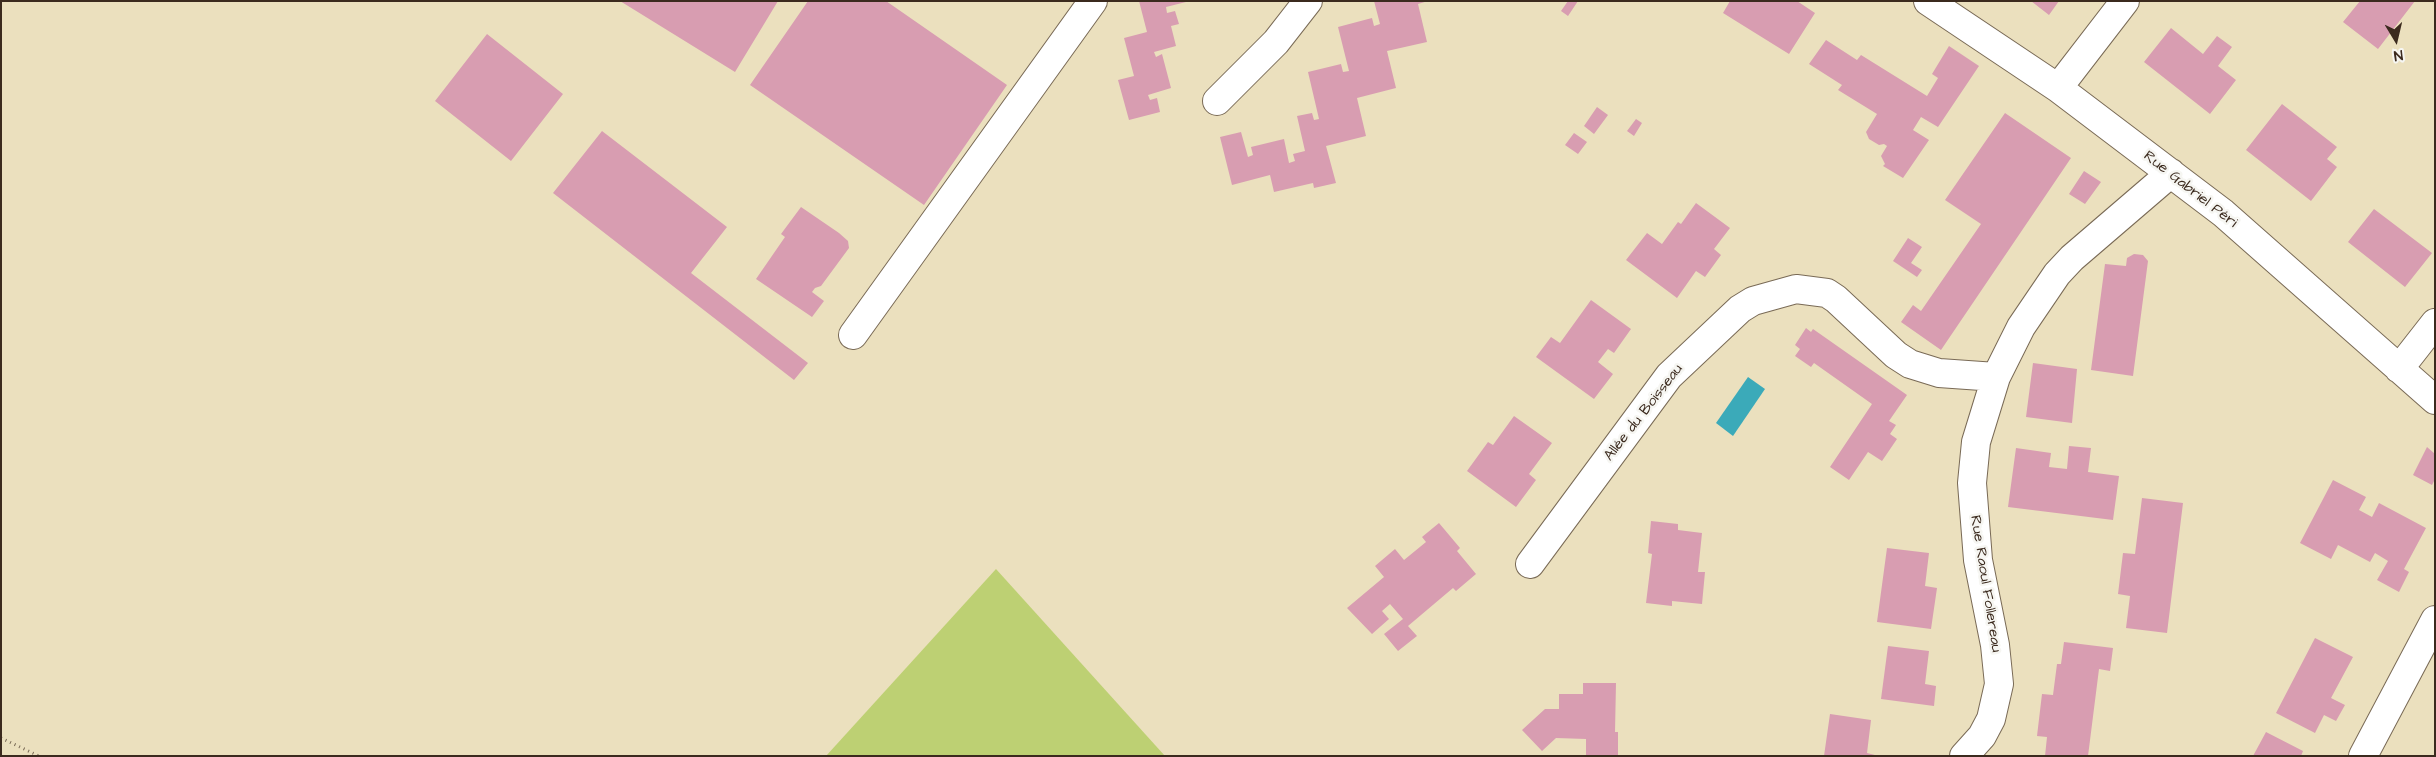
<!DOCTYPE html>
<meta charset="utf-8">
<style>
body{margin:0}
#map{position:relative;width:2436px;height:757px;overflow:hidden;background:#ebe0be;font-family:"Architects Daughter",sans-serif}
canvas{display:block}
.frame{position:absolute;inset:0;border:2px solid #3b2a1e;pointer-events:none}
.north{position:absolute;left:2371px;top:15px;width:50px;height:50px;-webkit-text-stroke:4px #f6f6f2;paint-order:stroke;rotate:171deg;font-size:14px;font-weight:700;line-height:20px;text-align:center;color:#3b2a1e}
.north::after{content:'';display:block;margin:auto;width:18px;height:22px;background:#3b2a1e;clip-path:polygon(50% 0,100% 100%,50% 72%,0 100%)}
</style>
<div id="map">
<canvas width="2436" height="757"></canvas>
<div class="frame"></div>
<div class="north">N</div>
</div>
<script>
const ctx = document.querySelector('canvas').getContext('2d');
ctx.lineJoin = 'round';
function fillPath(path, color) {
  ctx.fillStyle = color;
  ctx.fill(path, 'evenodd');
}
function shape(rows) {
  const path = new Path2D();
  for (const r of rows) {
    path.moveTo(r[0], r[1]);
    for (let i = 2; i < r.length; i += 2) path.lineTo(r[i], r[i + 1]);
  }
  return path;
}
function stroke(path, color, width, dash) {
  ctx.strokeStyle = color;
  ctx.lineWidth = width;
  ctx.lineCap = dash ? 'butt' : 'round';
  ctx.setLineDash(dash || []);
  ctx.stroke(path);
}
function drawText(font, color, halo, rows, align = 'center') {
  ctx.font = font + ' "Architects Daughter",sans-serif';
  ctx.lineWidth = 5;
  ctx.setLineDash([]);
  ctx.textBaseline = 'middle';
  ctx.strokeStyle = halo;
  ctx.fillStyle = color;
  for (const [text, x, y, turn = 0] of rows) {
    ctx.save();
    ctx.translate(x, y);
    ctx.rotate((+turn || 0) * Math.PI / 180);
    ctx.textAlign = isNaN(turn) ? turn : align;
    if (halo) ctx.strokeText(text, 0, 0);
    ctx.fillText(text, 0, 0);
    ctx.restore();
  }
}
const green = shape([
 [996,569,1165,756,826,756]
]);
const water = shape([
 [1748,377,1765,389,1733,436,1716,423]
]);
const building = shape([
 [620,1,778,1,735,72],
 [808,1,886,1,1007,85,924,205,750,85],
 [1139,1,1186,2,1166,7,1167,13,1175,11,1179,24,1171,26,1176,46,1154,52,1156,57,1162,54,1171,88,1148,95,1150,100,1157,98,1160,112,1129,120,1118,80,1134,76,1124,38,1147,32],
 [1374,1,1428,1,1418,4,1427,42,1387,51,1396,88,1357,98,1366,136,1326,146,1336,183,1314,188,1313,183,1274,192,1270,175,1232,185,1220,137,1241,132,1248,157,1253,155,1251,147,1284,139,1289,163,1295,161,1293,154,1305,151,1297,116,1312,113,1314,120,1319,119,1308,72,1341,64,1343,72,1349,71,1338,27,1372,18,1374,26,1380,24],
 [1568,1,1578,1,1568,16,1561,11],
 [1730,1,1797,1,1815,13,1789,54,1723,13],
 [2031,1,2059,1,2049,15],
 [2360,1,2415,1,2378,49,2343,22],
 [2171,28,2203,54,2217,36,2232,47,2218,66,2236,80,2210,114,2144,62],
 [487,34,563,94,511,161,435,101],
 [1826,40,1857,60,1861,55,1927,96,1938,78,1932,74,1949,46,1979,66,1938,127,1921,117,1913,130,1929,140,1903,178,1883,166,1885,164,1881,156,1887,146,1884,144,1879,145,1869,139,1866,132,1877,114,1838,90,1842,85,1809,64],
 [2282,104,2337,147,2327,159,2337,167,2311,201,2246,150],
 [1597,107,1608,115,1594,134,1584,126],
 [2005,113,2071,158,1941,350,1901,322,1913,305,1921,311,1981,224,1945,200],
 [1636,119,1642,123,1634,136,1627,131],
 [602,131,727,227,691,273,808,363,794,380,553,193],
 [1574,133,1587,142,1578,154,1565,145],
 [2084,171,2101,182,2085,204,2069,194],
 [1696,203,1730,228,1714,249,1721,255,1705,277,1696,271,1677,298,1626,260,1647,233,1662,244,1678,222,1681,224],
 [801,207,839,233,848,241,849,248,821,286,815,288,812,292,824,301,812,317,756,279,785,237,781,234],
 [2374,209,2432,253,2405,287,2348,242],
 [1908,238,1922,247,1911,263,1922,270,1917,277,1893,261],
 [2134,254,2143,255,2148,261,2133,376,2091,370,2105,264,2126,266,2127,258],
 [1591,300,1631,329,1614,353,1608,349,1598,362,1613,374,1594,399,1536,357,1551,337,1560,343],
 [1806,328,1811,332,1813,329,1907,395,1889,421,1896,425,1890,434,1897,439,1882,461,1868,452,1849,480,1830,467,1872,404,1814,363,1811,367,1795,356,1800,349,1795,345],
 [2033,363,2077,369,2072,423,2026,417],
 [1514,416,1552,443,1529,474,1536,480,1516,507,1467,471,1488,442,1493,445],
 [2069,446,2091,448,2088,472,2119,476,2113,520,2008,507,2016,448,2051,453,2049,467,2067,469],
 [2427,447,2435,454,2435,479,2432,485,2413,475],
 [2333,480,2366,497,2359,510,2372,517,2379,503,2426,528,2404,569,2409,572,2399,592,2377,580,2388,561,2375,553,2370,562,2338,545,2331,559,2300,543],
 [2142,498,2183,503,2167,633,2126,628,2130,596,2118,594,2123,553,2135,554],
 [1651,521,1678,524,1678,530,1702,533,1698,572,1705,572,1702,604,1672,601,1672,606,1646,603,1652,554,1648,553],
 [1439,523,1460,548,1457,551,1476,574,1456,591,1453,588,1408,626,1417,636,1398,651,1384,634,1403,619,1390,604,1382,611,1389,619,1372,634,1347,608,1384,577,1375,566,1395,549,1404,560,1426,542,1422,537],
 [1887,548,1929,553,1925,586,1937,588,1931,629,1877,622],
 [2315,638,2353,657,2331,698,2345,705,2336,721,2324,715,2315,733,2276,713],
 [2064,642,2113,648,2110,671,2099,669,2088,756,2045,756,2047,737,2037,736,2042,694,2053,695,2057,664,2061,664],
 [1888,646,1929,651,1925,684,1936,686,1934,706,1881,699],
 [1583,683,1616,683,1615,732,1618,732,1618,756,1586,756,1586,739,1556,738,1542,751,1522,730,1545,709,1559,709,1559,694,1583,694],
 [1830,714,1871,720,1867,753,1879,756,1824,756],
 [2266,732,2303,751,2301,756,2253,756]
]);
const path = shape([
 [1,738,39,756]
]);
const minor = shape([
 [1928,1,2058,88,2223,213,2435,400],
 [2058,88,2125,1],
 [1217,101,1276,42,1308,1],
 [853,335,1093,1],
 [2399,369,2435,323],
 [1530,564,1669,376,1740,309,1753,301,1796,289,1827,293,1836,299,1896,355,1910,364,1939,373,1996,377],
 [1964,756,1982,736,1991,719,1999,684,1995,645,1978,560,1972,483,1976,442,1996,377,2021,327,2057,274,2072,258,2171,173],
 [2363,756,2435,620]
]);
const streetNames = [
 ["Rue Gabriel Péri",2190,190,38],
 ["Allée du Boisseau",1644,413,-52],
 ["Rue Raoul Follereau",1985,584,81]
];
fillPath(green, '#bdd073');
fillPath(water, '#3baab9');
fillPath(building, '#d89db1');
stroke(minor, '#796a56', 30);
stroke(path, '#796a56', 3, [1, 4]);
stroke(minor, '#fff', 28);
drawText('15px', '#3b2a1e', '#f6f6f2', streetNames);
</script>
